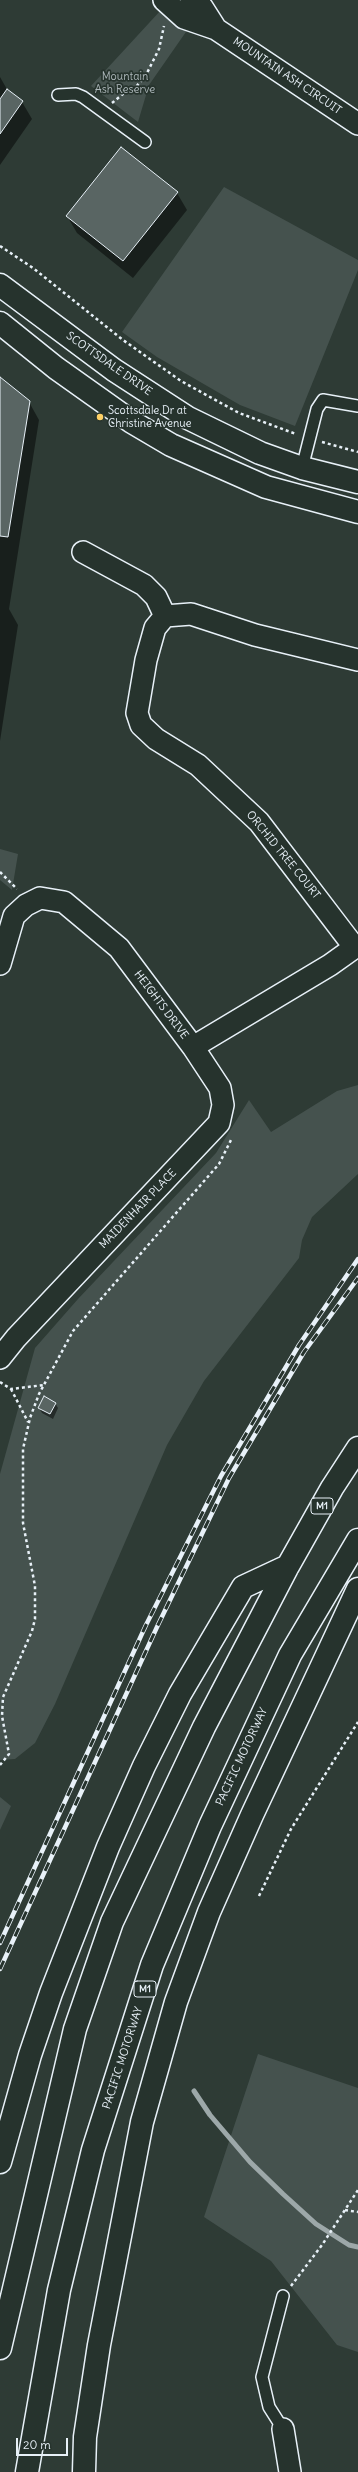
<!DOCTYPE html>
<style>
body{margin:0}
#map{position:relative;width:358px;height:2472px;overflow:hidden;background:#2e3b35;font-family:Delius,sans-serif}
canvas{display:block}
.scale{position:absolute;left:16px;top:2438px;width:52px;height:18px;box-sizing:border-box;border:2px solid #e8f1f8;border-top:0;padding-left:5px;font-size:12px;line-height:14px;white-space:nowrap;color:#e8f1f8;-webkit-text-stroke:3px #26332d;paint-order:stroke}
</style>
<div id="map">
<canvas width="358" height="2472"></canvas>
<div class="scale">20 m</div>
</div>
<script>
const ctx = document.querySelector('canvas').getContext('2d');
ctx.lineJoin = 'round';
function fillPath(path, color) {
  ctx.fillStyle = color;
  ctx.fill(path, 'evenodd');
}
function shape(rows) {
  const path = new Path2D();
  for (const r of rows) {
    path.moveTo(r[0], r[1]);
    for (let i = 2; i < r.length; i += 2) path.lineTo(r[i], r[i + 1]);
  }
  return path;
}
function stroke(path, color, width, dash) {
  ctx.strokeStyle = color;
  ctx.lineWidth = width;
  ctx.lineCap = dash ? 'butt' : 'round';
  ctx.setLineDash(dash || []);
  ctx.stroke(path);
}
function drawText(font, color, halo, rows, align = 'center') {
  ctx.font = font + ' Delius,sans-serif';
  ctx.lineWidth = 3.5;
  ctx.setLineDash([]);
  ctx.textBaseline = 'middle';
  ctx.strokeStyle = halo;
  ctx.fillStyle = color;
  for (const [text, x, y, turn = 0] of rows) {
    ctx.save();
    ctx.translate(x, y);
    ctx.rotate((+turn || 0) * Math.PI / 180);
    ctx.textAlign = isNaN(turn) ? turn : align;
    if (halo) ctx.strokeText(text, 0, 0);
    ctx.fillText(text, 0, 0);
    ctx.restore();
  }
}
const green = shape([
 [161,10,188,29,149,85,138,122,91,86],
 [224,187,358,260,358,270,295,426,240,405,157,357,122,332],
 [0,849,18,854,12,890,0,880],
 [358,1085,358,1174,312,1217,302,1240,299,1258,204,1381,167,1445,55,1704,35,1743,15,1759,0,1760,0,1474,35,1348,78,1299,216,1153,249,1100,271,1132,337,1091],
 [0,1797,11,1806,0,1830],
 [258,2054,358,2088,358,2352,337,2345,271,2261,204,2217]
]);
const shadow = shape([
 [0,77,8,91,22,102,32,119,0,165],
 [177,193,187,210,133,278,77,233,67,216],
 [0,378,29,402,39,420,9,609,18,625,0,741],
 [55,1403,58,1408,53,1419,42,1413,39,1408]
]);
const stream = shape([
 [194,2091,210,2115,250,2162,283,2194,316,2224,349,2245,358,2247]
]);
const building = shape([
 [7,89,23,101,0,134,0,99,7,89],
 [121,147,178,192,123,261,66,216,121,147],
 [0,377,30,401,8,537,0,536,0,377],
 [44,1396,56,1403,50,1414,38,1408,44,1396]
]);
const path = shape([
 [112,103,123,94,135,88,146,75,159,49,164,26],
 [0,246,33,268,123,340,181,381,239,413,296,434],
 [322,442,358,452],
 [0,872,17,889],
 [0,1382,11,1389,44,1385],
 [11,1389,28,1422],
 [0,1765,9,1754,2,1716,3,1697,32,1631,35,1619,35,1586,23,1523,23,1449,30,1418,39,1394,73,1331,219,1164,232,1138],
 [259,1896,291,1829,358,1722],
 [345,2210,358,2212],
 [291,2286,322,2245,358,2190]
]);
const service = shape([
 [58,95,76,94,83,97,145,142],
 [302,468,317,409,323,400,358,406],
 [283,2296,262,2377,269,2407,283,2429]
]);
const minor = shape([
 [164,0,184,18,216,29,358,124],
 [191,0,202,7,216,29],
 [83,552,144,585,156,597,165,616],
 [355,948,259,822,198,765,156,739,141,725,137,713,146,660,155,628,165,616,191,614,255,635,358,660],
 [0,964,14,916,26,905,40,898,64,902,119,948,193,1047,330,965,358,945],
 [0,1358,16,1338,219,1123,223,1105,220,1088,193,1047],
 [283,2429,290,2472]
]);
const secondary = shape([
 [0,285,114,370,188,418,260,453,302,468,358,482],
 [0,323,56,368,132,422,171,445,266,487,358,512]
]);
const motorway = shape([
 [0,2162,30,2055,51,1993,108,1847,144,1766,180,1694,243,1587,288,1566],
 [0,2348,75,2029,112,1922,204,1727,288,1566,332,1488,358,1448],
 [27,2472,59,2290,93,2150,152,1965,210,1826,290,1655,358,1540],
 [84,2472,85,2437,99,2345,142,2122,176,2002,209,1912,252,1815,358,1589]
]);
const rail = shape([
 [0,1943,146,1625,221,1476,299,1345,358,1259],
 [0,1969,157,1627,229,1478,304,1352,358,1278]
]);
const markers = [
 [100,417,4,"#ffd166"]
];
const shields = [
 [322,1506,22],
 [145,1989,22]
];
const shieldNames = [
 ["M1",322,1506],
 ["M1",145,1989]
];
const streetNames = [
 ["MOUNTAIN ASH CIRCUIT",287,76,34],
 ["SCOTTSDALE DRIVE",109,364,35],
 ["ORCHID TREE COURT",283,855,51],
 ["HEIGHTS DRIVE",161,1005,53],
 ["MAIDENHAIR PLACE",138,1209,-46],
 ["PACIFIC MOTORWAY",242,1757,-65],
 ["PACIFIC MOTORWAY",123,2058,-72]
];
const parkNames = [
 ["Mountain",125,77],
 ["Ash Reserve",125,90]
];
const poiNames = [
 ["Scottsdale Dr at",108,411],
 ["Christine Avenue",108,424]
];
fillPath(green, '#45524e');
fillPath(shadow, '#0007');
stroke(stream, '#9da8a9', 5);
fillPath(building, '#596563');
stroke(building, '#e8f1f8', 1);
stroke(service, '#e8f1f8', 14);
stroke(minor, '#e8f1f8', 24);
stroke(secondary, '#e8f1f8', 25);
stroke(motorway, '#e8f1f8', 25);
stroke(path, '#e8f1f8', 2.5, [3, 3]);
stroke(service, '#26332d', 11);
stroke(minor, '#26332d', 21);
stroke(secondary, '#26332d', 22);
stroke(motorway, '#26332d', 22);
stroke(rail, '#e8f1f8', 4.5);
stroke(rail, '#26332d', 3, [9]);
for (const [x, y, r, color] of markers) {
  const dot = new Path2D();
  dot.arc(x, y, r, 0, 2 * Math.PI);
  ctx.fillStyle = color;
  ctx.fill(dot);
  stroke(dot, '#26332d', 1.5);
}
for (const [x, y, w] of shields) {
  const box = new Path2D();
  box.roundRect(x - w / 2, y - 8, w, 16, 3);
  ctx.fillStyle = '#26332d';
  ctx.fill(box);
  stroke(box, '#e8f1f8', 1);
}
drawText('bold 10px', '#e8f1f8', null, shieldNames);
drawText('11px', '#e8f1f8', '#26332d', streetNames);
drawText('11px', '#afb9bc', '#26332d', parkNames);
drawText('11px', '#e8f1f8', '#26332d', poiNames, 'left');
</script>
